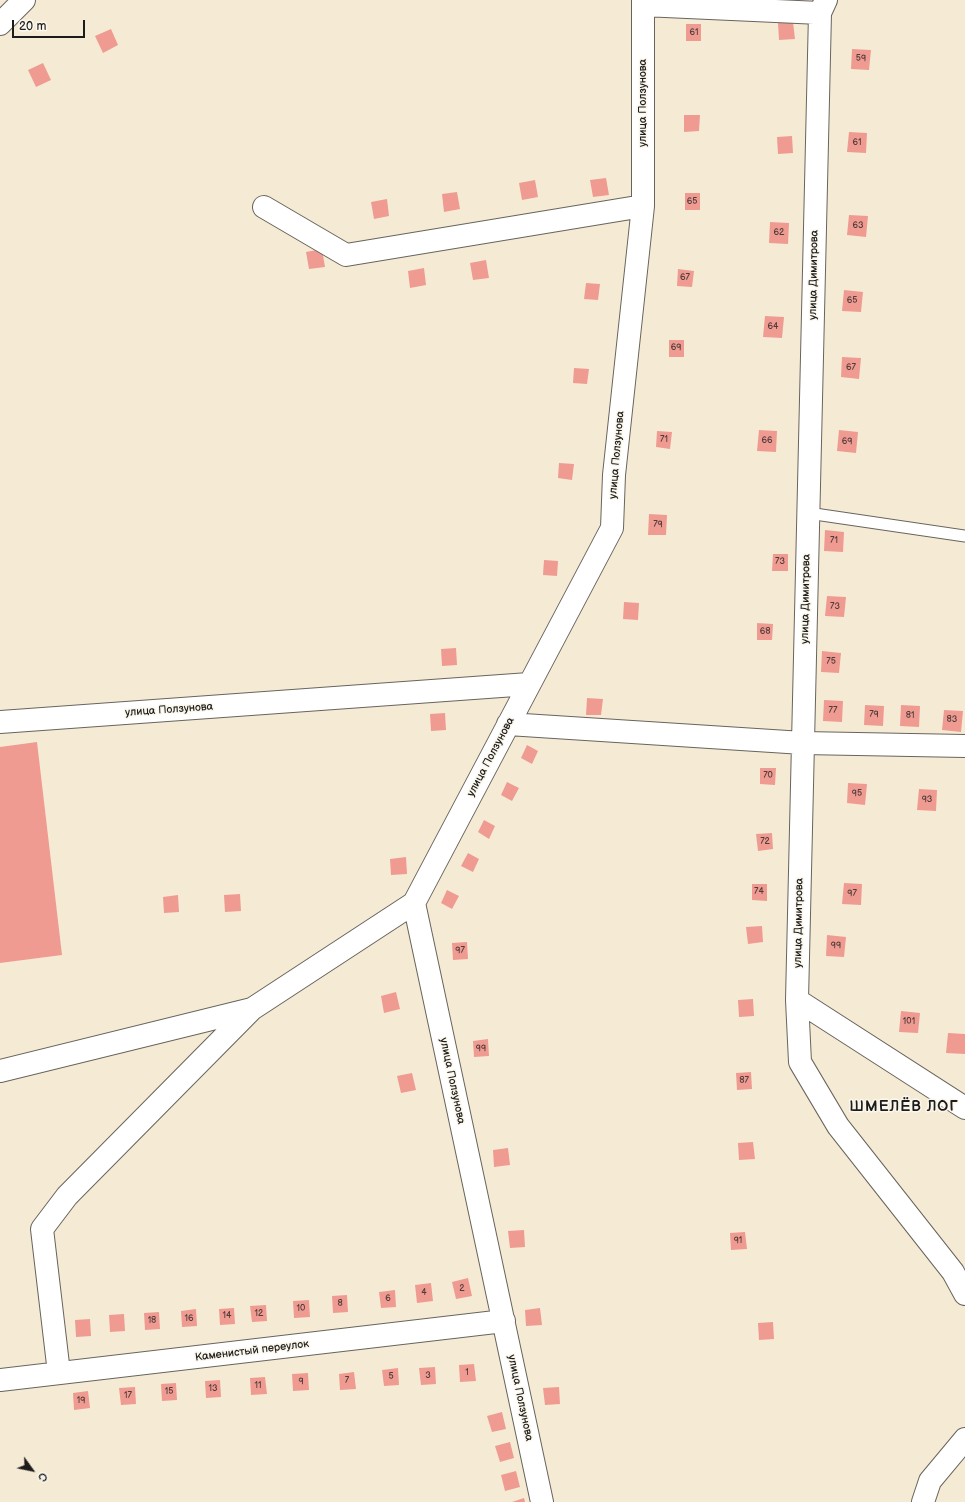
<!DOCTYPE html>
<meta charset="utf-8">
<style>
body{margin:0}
#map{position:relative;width:965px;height:1502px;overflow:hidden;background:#f5ebd5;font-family:"Balsamiq Sans",sans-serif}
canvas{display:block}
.north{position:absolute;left:12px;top:1450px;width:40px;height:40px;-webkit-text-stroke:3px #fbf7ec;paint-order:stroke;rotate:123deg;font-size:11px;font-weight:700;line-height:16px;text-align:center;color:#1c1c1c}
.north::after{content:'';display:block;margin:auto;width:14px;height:18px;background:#1c1c1c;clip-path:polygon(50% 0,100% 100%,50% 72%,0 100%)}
.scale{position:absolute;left:12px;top:20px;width:73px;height:18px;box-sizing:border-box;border:2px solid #1c1c1c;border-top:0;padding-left:5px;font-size:12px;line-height:14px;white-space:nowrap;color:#1c1c1c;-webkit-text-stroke:3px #fbf7ec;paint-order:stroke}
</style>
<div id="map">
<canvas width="965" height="1502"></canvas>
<div class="north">С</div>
<div class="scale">20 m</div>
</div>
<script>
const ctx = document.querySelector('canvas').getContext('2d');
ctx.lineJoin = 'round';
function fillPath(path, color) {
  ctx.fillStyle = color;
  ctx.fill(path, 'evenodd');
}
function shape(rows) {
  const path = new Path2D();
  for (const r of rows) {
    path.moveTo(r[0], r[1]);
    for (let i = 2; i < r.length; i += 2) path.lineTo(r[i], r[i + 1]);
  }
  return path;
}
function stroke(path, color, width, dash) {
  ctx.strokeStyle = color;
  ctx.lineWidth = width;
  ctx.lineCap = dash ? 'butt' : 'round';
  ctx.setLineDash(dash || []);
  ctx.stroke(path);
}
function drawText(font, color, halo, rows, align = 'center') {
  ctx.font = font + ' "Balsamiq Sans",sans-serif';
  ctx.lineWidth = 3;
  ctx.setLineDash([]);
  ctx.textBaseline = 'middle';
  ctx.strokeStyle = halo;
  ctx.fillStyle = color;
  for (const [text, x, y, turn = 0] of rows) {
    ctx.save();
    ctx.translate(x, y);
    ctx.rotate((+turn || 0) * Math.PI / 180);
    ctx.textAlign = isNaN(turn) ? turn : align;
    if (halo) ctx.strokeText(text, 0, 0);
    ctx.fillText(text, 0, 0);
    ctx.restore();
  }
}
const building = shape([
 [793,22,795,39,779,40,778,23],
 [686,24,701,24,701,41,686,41],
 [111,29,118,45,103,53,95,36],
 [852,49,871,50,869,70,851,69],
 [43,63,51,80,36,87,28,70],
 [684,115,700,115,699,131,684,132],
 [849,132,867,133,866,153,847,152],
 [792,136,793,153,778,154,777,137],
 [606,178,609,195,593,197,590,180],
 [535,180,538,197,522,200,519,183],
 [457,192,460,209,444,212,442,194],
 [685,193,700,193,700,210,685,210],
 [387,199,389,216,374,219,371,202],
 [849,215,868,216,866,237,847,235],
 [770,222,789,223,788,244,769,243],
 [322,249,325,267,309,269,306,252],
 [486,260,489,278,473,280,470,263],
 [424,268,426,285,410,288,408,271],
 [678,269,694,271,692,287,677,286],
 [586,283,600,284,598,300,584,299],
 [844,290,863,292,861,312,842,311],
 [765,316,784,317,782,338,763,337],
 [669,340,684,340,684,357,669,357],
 [842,357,861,358,859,379,841,377],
 [574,368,589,369,587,384,573,383],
 [759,430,777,431,776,452,757,451],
 [839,430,858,432,856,453,837,451],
 [657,431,672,432,670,449,656,447],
 [559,463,574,464,572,480,558,478],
 [649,514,667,515,666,535,648,535],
 [825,530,844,532,843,552,824,551],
 [773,554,788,554,788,571,772,571],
 [544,560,558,561,557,576,543,575],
 [827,596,846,597,844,617,825,616],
 [624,602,639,603,638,620,623,619],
 [757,623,773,624,772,640,757,640],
 [456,648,457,665,442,666,441,649],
 [822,651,841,653,839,673,821,672],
 [587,698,603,699,601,715,586,715],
 [824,700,843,701,842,722,823,721],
 [865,705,884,706,883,726,864,725],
 [901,705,920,706,919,727,900,726],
 [944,710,963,711,961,732,942,730],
 [445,713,446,730,431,731,430,714],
 [37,742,62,955,0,963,0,747],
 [527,745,538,751,532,764,521,758],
 [760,768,776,768,775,785,760,784],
 [507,782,519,788,512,801,501,795],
 [848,783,867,784,865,805,847,803],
 [919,789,937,790,936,811,917,810],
 [484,820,495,826,489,839,478,832],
 [772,833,773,849,758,851,756,834],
 [468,853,479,859,473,872,461,866],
 [406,857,407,874,391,875,390,859],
 [844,883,862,884,861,905,842,904],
 [752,884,767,884,767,901,752,900],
 [447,890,459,896,452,909,441,903],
 [240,894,241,911,225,912,224,895],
 [178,895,179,912,164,913,163,897],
 [762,926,763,942,748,944,746,927],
 [827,935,846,937,844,957,826,956],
 [467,942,468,959,453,960,452,943],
 [396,992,400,1009,384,1013,381,996],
 [753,999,754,1016,739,1017,738,1000],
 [901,1011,920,1013,918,1033,899,1032],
 [948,1033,965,1034,965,1054,946,1053],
 [488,1039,489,1056,474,1057,473,1041],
 [751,1072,752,1089,737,1090,736,1073],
 [412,1073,416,1090,401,1093,397,1076],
 [753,1142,755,1159,739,1160,738,1143],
 [508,1148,510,1165,494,1167,493,1150],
 [524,1230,525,1247,510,1248,508,1231],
 [745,1232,747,1249,731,1250,730,1233],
 [468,1278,472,1296,456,1299,452,1282],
 [431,1283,433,1301,417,1303,415,1285],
 [395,1290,396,1307,381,1308,379,1292],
 [347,1295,348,1312,333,1313,332,1296],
 [309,1300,310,1317,294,1318,293,1301],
 [266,1305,267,1321,252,1322,250,1306],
 [234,1308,235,1324,220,1325,219,1309],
 [540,1308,542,1325,526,1326,525,1310],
 [196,1309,197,1326,182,1327,181,1311],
 [159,1312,160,1329,145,1330,144,1313],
 [124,1314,125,1331,110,1332,109,1315],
 [90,1319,91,1336,76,1337,75,1320],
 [773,1322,774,1339,759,1340,758,1323],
 [474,1364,476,1381,460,1382,459,1365],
 [435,1367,436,1384,421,1385,419,1368],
 [398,1368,399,1385,384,1386,382,1370],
 [354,1372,356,1389,340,1390,339,1374],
 [308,1373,309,1390,293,1391,292,1374],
 [265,1377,267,1394,251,1395,250,1378],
 [220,1380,221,1397,206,1398,205,1381],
 [176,1383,177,1400,162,1401,161,1384],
 [135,1387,136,1404,121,1405,119,1388],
 [559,1387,560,1404,545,1405,543,1388],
 [88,1391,90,1408,74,1410,73,1393],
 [502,1412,506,1429,492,1432,487,1416],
 [510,1442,514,1458,500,1462,495,1446],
 [516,1471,520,1487,505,1491,501,1475],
 [524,1498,525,1502,512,1502]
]);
const service = shape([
 [808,513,965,536]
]);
const minor = shape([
 [826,0,820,13,797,1000,965,1108],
 [643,5,820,13],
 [0,24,24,0],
 [264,207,346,255,643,206],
 [0,722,529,684],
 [508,724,803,743,965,746],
 [797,1000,800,1062,838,1126,953,1272,965,1294],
 [0,1071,252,1009,414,903],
 [59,1373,42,1229,67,1196,252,1009],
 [0,1380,504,1321],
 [542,1502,414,903,612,528,614,475,643,206,643,0],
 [923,1502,930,1481,965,1439]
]);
const numberNames = [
 ["61",694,33],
 ["59",861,59],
 ["61",857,143],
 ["65",692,202],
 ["63",858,226],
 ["62",779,233],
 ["67",685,278],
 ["65",852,301],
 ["64",773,327],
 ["69",676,348],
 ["67",851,368],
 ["71",664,440],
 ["66",767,441],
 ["69",847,442],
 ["79",658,525],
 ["71",834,541],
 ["73",780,562],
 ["73",835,607],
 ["68",765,632],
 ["75",831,662],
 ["77",833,711],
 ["79",874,715],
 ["81",910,716],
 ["83",952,720],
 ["70",768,776],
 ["95",857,794],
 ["93",927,800],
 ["72",765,842],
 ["74",759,892],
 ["97",852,894],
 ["99",836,946],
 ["97",460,951],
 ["101",909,1022],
 ["99",481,1049],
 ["87",744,1081],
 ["91",738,1241],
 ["2",462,1289],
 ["4",424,1293],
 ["6",388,1299],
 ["8",340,1304],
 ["10",301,1309],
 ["12",259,1314],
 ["14",227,1316],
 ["16",189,1319],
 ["18",152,1321],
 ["1",467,1373],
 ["3",428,1376],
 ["5",391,1377],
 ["7",347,1381],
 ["9",301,1382],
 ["11",258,1386],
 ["13",213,1389],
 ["15",169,1392],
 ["17",128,1396],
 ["19",81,1401]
];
const streetNames = [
 ["улица Ползунова",643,103,-90],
 ["улица Димитрова",814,275,-89],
 ["улица Ползунова",617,455,-85],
 ["улица Димитрова",806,599,-89],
 ["улица Ползунова",169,710,-4],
 ["улица Ползунова",491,757,-62],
 ["улица Димитрова",799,923,-89],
 ["улица Ползунова",452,1081,78],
 ["Каменистый переулок",252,1351,-7],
 ["улица Ползунова",520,1398,78]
];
const districtNames = [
 ["ШМЕЛЁВ ЛОГ",904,1107]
];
fillPath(building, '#ef9b92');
stroke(service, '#68645d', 13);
stroke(minor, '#68645d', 24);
stroke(service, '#fff', 11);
stroke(minor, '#fff', 22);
drawText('9px', '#513c3a', null, numberNames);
drawText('11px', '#1c1c1c', '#fbf7ec', streetNames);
ctx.letterSpacing = '1px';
drawText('bold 15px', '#1c1c1c', '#fbf7ec', districtNames);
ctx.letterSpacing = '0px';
</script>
